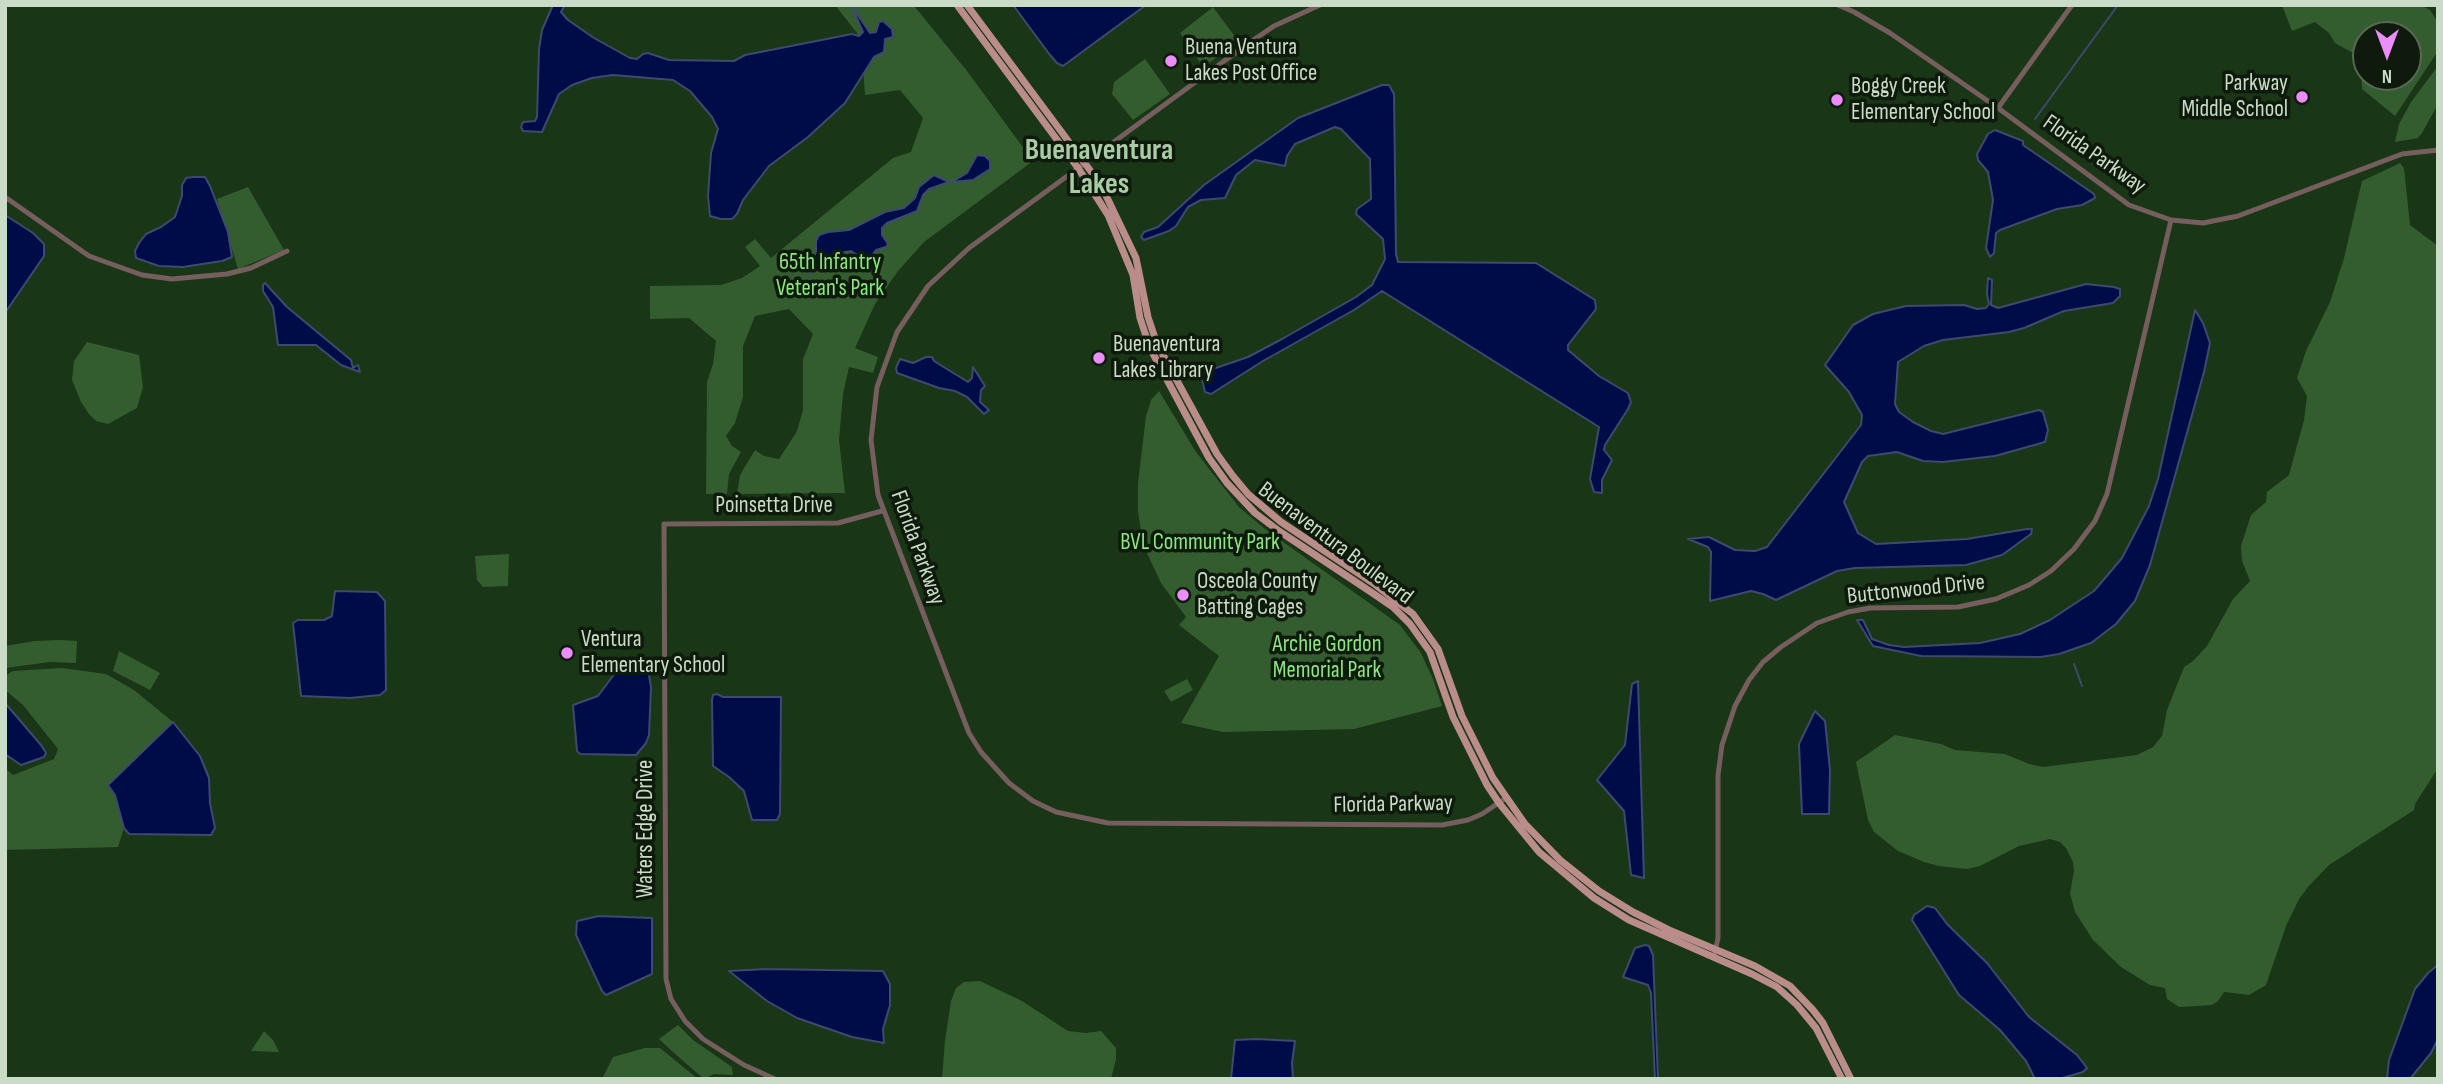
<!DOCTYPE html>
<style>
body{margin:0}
#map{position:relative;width:2443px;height:1084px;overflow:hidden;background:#193616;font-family:"Sofia Sans Condensed",sans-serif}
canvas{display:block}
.frame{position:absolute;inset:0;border:7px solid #cadbc7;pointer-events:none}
.north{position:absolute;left:2352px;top:21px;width:70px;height:70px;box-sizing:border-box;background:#0e1a0c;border:2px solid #596757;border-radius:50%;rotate:180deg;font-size:19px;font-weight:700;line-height:28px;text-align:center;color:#cadbc7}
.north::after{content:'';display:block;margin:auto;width:24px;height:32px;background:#eb8dfb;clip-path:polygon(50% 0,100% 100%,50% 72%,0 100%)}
</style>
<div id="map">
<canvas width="2443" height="1084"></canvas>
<div class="frame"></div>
<div class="north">N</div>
</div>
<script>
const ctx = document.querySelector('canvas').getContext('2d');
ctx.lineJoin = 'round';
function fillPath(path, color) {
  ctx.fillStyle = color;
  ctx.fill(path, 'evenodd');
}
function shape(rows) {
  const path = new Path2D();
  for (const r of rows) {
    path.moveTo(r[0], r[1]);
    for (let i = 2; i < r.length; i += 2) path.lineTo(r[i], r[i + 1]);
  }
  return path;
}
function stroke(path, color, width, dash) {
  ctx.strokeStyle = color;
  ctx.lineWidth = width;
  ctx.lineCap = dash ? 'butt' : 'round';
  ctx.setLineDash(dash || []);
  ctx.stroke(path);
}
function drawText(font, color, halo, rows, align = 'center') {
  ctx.font = font + ' "Sofia Sans Condensed",sans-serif';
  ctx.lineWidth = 7;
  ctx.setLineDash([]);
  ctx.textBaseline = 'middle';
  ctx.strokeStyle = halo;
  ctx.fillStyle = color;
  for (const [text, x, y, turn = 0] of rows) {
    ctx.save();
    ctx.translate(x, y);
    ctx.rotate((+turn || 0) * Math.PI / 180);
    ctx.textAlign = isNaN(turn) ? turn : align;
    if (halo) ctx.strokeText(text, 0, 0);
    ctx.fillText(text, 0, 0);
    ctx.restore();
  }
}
const green = shape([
 [835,5,916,5,915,7,967,71,1033,161,924,242,898,271,875,304,855,348,878,357,873,373,849,367,843,394,839,440,845,493,737,494,740,475,755,450,764,456,779,459,797,431,803,410,803,359,813,334,789,309,755,316,743,346,743,397,735,423,726,436,732,446,741,452,729,474,727,494,706,494,707,382,713,364,716,341,689,318,650,319,650,286,721,285,742,278,760,266,745,247,755,239,771,258,893,158,911,152,923,118,900,90,865,95,861,38],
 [2282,5,2420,5,2430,10,2438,22,2438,51,2395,116,2362,89,2361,71,2353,53,2335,43,2329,33,2315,22,2292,31],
 [2366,35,2408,35,2408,77,2366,77],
 [1213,7,1239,42,1203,67,1180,33],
 [1145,59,1170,94,1133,120,1112,94,1114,82],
 [2438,66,2438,104,2422,133,2418,138,2395,142,2399,124,2411,102],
 [2400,163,2404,168,2410,225,2438,246,2438,768,2415,804,2414,810,2329,865,2308,887,2299,899,2286,926,2266,985,2249,995,2224,992,2218,1001,2212,1005,2179,1007,2167,999,2165,988,2150,985,2121,967,2093,940,2075,912,2070,893,2074,871,2073,862,2066,848,2060,842,2050,839,2019,846,1980,866,1967,869,1939,866,1924,862,1898,851,1874,832,1868,820,1856,762,1895,735,1941,744,1955,750,2005,754,2029,764,2043,767,2137,755,2153,747,2162,736,2167,710,2184,667,2193,661,2207,646,2233,599,2250,581,2242,561,2241,546,2251,515,2266,502,2267,492,2289,475,2304,420,2307,396,2297,378,2306,351,2330,302,2344,258,2362,181],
 [248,187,284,250,238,269,217,199],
 [87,342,139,355,143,387,137,408,108,424,96,421,89,414,81,402,72,380,74,361],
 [1159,391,1196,452,1239,507,1265,529,1400,625,1421,653,1433,679,1442,706,1354,729,1223,732,1181,723,1219,656,1179,625,1186,617,1161,583,1146,551,1141,531,1138,511,1138,483,1146,416,1151,400],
 [509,554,508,586,483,587,477,580,475,556],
 [60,640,77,641,76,663,50,662,5,668,5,646,35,641],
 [119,651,160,673,150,690,113,671],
 [62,668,106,674,134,690,173,722,108,785,115,795,124,828,118,847,5,850,5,768,13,775,54,759,58,749,23,705,5,690,5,676,13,671],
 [1187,679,1193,690,1171,702,1164,691],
 [980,981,1022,1001,1068,1031,1086,1033,1101,1031,1116,1048,1116,1059,1111,1079,942,1079,945,1040,951,1001,956,988,964,982],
 [678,1025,693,1040,732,1067,733,1075,714,1074,704,1079,674,1053,659,1039],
 [264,1031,273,1040,279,1052,251,1051],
 [645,1048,660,1048,698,1079,602,1079,613,1057]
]);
const water = shape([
 [553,5,565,5,561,12,568,20,594,38,630,58,637,59,643,54,648,53,669,60,734,61,745,55,852,34,859,36,863,32,851,5,870,33,876,32,879,22,883,21,892,29,893,37,885,39,884,52,874,57,845,103,808,137,769,166,743,200,737,214,732,219,721,219,710,216,708,196,711,153,718,129,712,117,690,91,673,80,613,75,592,78,572,85,559,94,542,132,523,131,521,127,523,122,535,121,537,117,539,49,542,30,553,5],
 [1013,5,1146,5,1063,66,1057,63,1050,55,1013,5],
 [1382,85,1389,85,1394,94,1396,254,1398,262,1536,263,1595,300,1596,309,1568,345,1568,350,1599,376,1628,393,1631,402,1628,409,1605,445,1604,450,1612,460,1602,480,1602,493,1594,492,1590,479,1599,427,1382,291,1354,310,1263,361,1211,394,1205,392,1201,375,1210,370,1248,357,1282,339,1356,297,1372,285,1385,259,1383,239,1356,214,1357,209,1371,199,1370,159,1341,129,1335,127,1295,144,1287,156,1285,166,1255,160,1236,175,1225,198,1201,200,1188,207,1176,226,1169,231,1144,240,1141,237,1144,232,1158,227,1204,185,1298,118,1382,85],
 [1995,130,2023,141,2023,145,2094,194,2095,198,2082,205,2057,209,2000,230,1996,233,1994,253,1990,257,1986,248,1993,200,1988,172,1978,160,1977,154,1988,134,1995,130],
 [977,155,985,156,990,161,990,169,973,180,952,182,967,173,977,155],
 [934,175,949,182,929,189,923,195,917,211,887,223,882,228,882,235,888,244,886,247,876,250,872,255,858,255,851,251,833,254,830,259,819,263,816,270,809,273,805,270,806,265,812,262,816,252,816,241,819,235,828,232,849,230,885,212,904,208,915,198,919,187,934,175],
 [193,177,205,177,210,186,228,232,232,257,222,261,183,267,159,266,136,258,135,251,139,243,146,234,161,227,175,217,182,196,182,185,186,178,193,177],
 [5,215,33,233,44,244,44,256,5,313,5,215],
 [1988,278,1992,280,1991,305,1998,308,2086,284,2114,287,2120,289,2120,296,2113,303,2064,311,2024,328,2009,332,1943,340,1924,346,1898,362,1895,404,1899,412,1913,422,1931,431,1943,434,2039,410,2043,412,2048,430,2045,442,1995,456,1943,462,1923,461,1897,452,1868,456,1862,462,1844,502,1858,533,1876,544,1967,539,2027,529,2032,529,2031,534,2002,555,1966,565,1855,568,1837,571,1776,600,1763,594,1751,591,1710,601,1711,552,1708,547,1688,539,1709,537,1735,550,1755,551,1767,547,1861,425,1862,415,1849,392,1825,365,1853,325,1873,314,1906,306,1964,305,1977,309,1986,308,1989,304,1987,294,1988,278],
 [265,283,287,307,351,360,353,368,358,365,360,372,341,365,316,345,278,345,273,307,263,291,263,285,265,283],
 [2195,310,2203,323,2210,343,2204,372,2150,565,2135,601,2116,624,2091,643,2059,654,2041,657,1921,656,1873,646,1857,620,1863,620,1872,639,1889,645,1904,647,1980,643,2020,634,2050,620,2094,591,2122,558,2149,506,2158,479,2195,310],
 [926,357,932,357,934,361,968,382,972,378,973,367,985,386,981,390,980,402,989,410,984,414,967,397,955,391,939,388,897,373,896,368,900,359,913,363,926,357],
 [335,591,377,592,385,601,386,690,380,695,350,698,301,696,293,623,298,620,324,620,332,616,335,591],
 [629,660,644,662,647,664,651,687,649,735,646,743,636,755,580,754,577,751,573,705,598,696,624,661,629,660],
 [1638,681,1644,878,1631,875,1624,811,1597,780,1625,745,1632,684,1638,681],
 [717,694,723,697,781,697,780,814,777,820,752,820,744,791,729,777,713,766,712,700,713,695,717,694],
 [5,703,41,745,46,753,44,757,21,765,5,754,5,703],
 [1815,711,1825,721,1830,770,1829,814,1802,814,1799,744,1815,711],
 [173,722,200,756,209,778,210,803,215,828,211,835,129,834,124,828,115,795,108,785,173,722],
 [1927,906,1935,908,1947,924,1987,963,2029,1017,2077,1055,2087,1068,2083,1072,2059,1079,2035,1079,2026,1061,2000,1030,1959,995,1912,920,1914,915,1927,906],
 [599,916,652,918,652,974,606,995,602,991,576,935,577,921,599,916],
 [1645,945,1649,946,1653,955,1658,1079,1655,1079,1651,993,1648,985,1623,977,1635,948,1645,945],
 [2438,965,2438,1039,2431,1053,2410,1079,2387,1079,2389,1060,2415,989,2428,973,2438,965],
 [766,969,883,971,890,984,890,1005,883,1029,884,1043,852,1037,797,1018,767,1001,729,971,766,969],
 [1257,1039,1295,1041,1292,1063,1293,1079,1231,1079,1235,1040,1257,1039]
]);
const stream = shape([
 [2035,119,2118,5],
 [2074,664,2082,686]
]);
const minor = shape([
 [1320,5,1274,26,1246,45,969,248,928,286,897,332,877,387,871,440,878,495,969,733,981,752,1009,783,1033,801,1056,812,1108,823,1442,825,1468,820,1482,814,1506,798],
 [1838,5,1854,12,1890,33,1998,108,2129,205,2171,220,2203,223,2238,216,2402,154,2438,150],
 [1998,108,2072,5],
 [5,197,89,256,142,275,172,279,227,274,251,268,287,251],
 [1714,957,1718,938,1718,775,1722,745,1735,706,1749,680,1763,662,1781,647,1817,623,1848,612,1870,608,1958,607,1996,599,2029,585,2051,571,2074,549,2095,521,2107,494,2171,220],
 [775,1079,744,1065,703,1039,685,1021,671,999,666,979,664,524,838,523,882,511]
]);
const major = shape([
 [957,5,1078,168,1108,215,1133,275,1140,318,1150,348,1209,458,1227,483,1255,513,1279,531,1368,590,1393,607,1410,624,1430,652,1453,717,1487,785,1499,803,1539,852,1594,898,1629,920,1752,974,1777,987,1797,1005,1816,1028,1842,1079],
 [967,5,1101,185,1136,258,1148,317,1157,344,1217,454,1233,476,1248,494,1281,522,1373,583,1413,614,1438,649,1462,716,1493,778,1525,824,1560,860,1599,891,1633,912,1669,930,1755,966,1790,986,1813,1010,1823,1023,1851,1079]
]);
const markers = [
 [1171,61,7,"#eb8dfb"],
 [2302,97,7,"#eb8dfb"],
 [1837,100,7,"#eb8dfb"],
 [1099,358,7,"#eb8dfb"],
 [1183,595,7,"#eb8dfb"],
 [567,653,7,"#eb8dfb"]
];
const poiNames = [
 ["Buena Ventura",1185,48],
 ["Lakes Post Office",1185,74],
 ["Parkway",2288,84,"right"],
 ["Middle School",2288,110,"right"],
 ["Boggy Creek",1851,87],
 ["Elementary School",1851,113],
 ["Buenaventura",1113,345],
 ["Lakes Library",1113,371],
 ["Osceola County",1197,582],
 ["Batting Cages",1197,608],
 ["Ventura",581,640],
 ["Elementary School",581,666]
];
const streetNames = [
 ["Florida Parkway",2094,155,35],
 ["Poinsetta Drive",774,506],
 ["Buenaventura Boulevard",1335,544,37],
 ["Florida Parkway",917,548,70],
 ["Buttonwood Drive",1916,590,-6],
 ["Florida Parkway",1393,805,-1],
 ["Waters Edge Drive",646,829,-90]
];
const parkNames = [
 ["65th Infantry",830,263],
 ["Veteran's Park",830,289],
 ["BVL Community Park",1200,543],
 ["Archie Gordon",1327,645],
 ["Memorial Park",1327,671]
];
const districtNames = [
 ["Buenaventura",1099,151],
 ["Lakes",1099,185]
];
fillPath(green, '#345d2f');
fillPath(water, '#000c48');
stroke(water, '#3d4a6e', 2);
stroke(stream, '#3d4a6e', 2);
stroke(minor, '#755e5d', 5);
stroke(major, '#ba8d8b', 7);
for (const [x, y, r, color] of markers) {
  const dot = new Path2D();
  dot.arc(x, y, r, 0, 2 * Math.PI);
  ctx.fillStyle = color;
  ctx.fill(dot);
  stroke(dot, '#0e1a0c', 2.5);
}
drawText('23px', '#cadbc7', '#0e1a0c', poiNames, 'left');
drawText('23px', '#cadbc7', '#0e1a0c', streetNames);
drawText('23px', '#8ae97d', '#0e1a0c', parkNames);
drawText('bold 30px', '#a9cca4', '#0e1a0c', districtNames);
</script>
